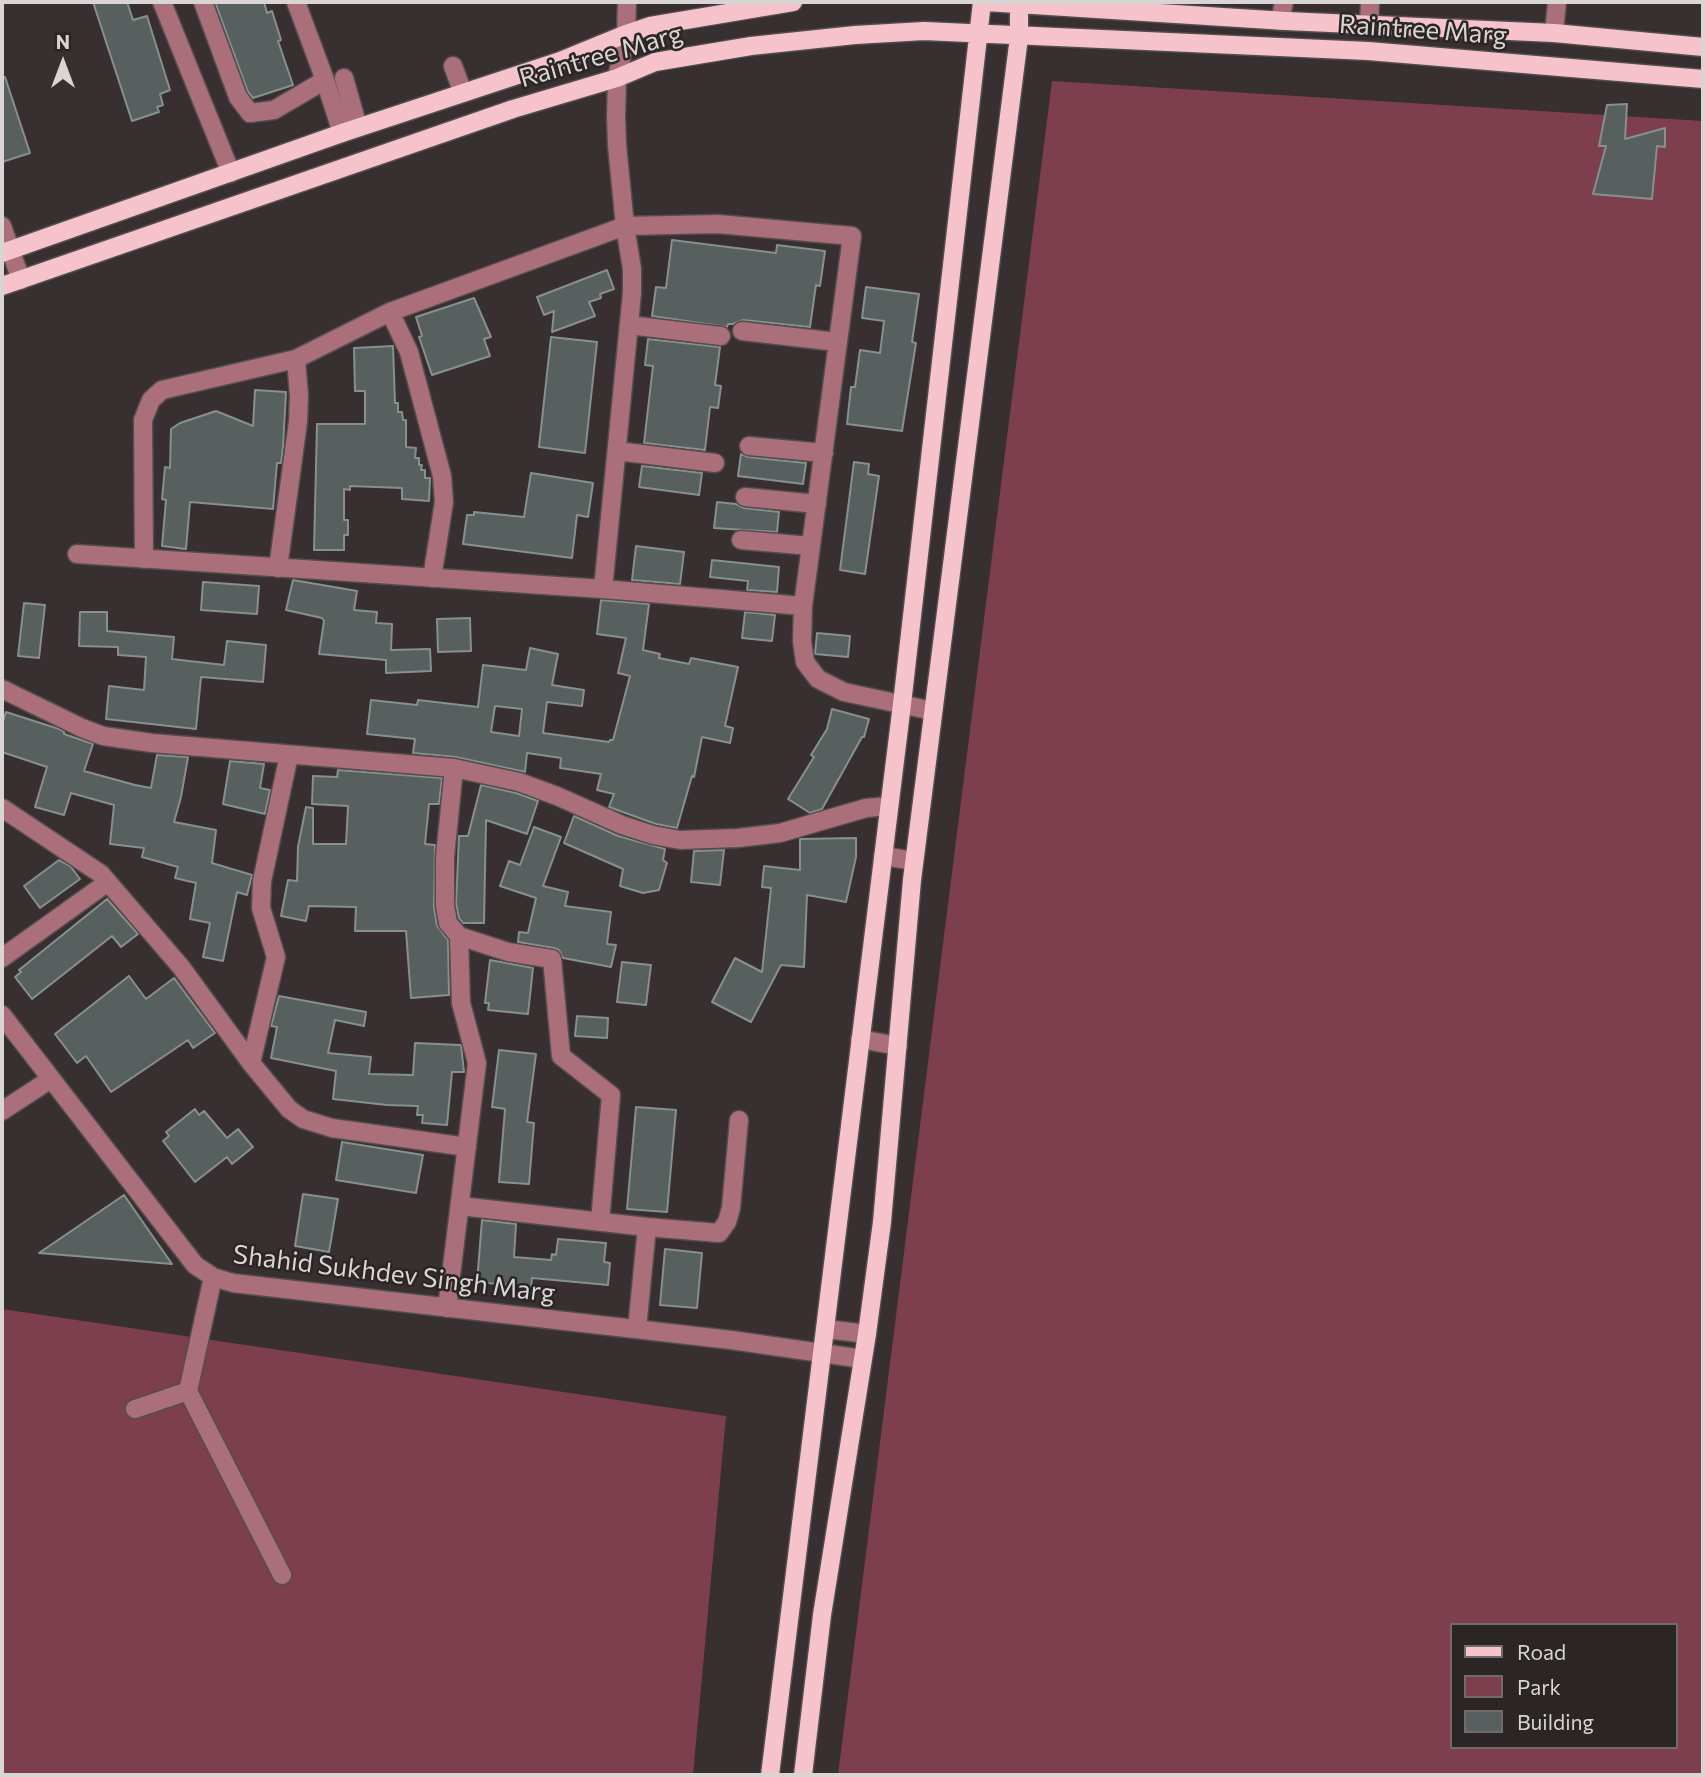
<!DOCTYPE html>
<style>
body{margin:0}
#map{position:relative;width:1705px;height:1777px;overflow:hidden;background:#372f30;font-family:Commissioner,sans-serif}
canvas{display:block}
.frame{position:absolute;inset:0;border:4px solid #dad5d5;pointer-events:none}
.legend{position:absolute;left:1450px;top:1623px;width:228px;height:126px;box-sizing:border-box;background:#2c2526;border:2px solid #726b6c;margin:0;padding:9px 12px;list-style:none;font-size:21px;color:#dad5d5}
.legend li{display:flex;align-items:center;gap:14px;height:35px}
.legend b{width:35px;border:2px solid #726b6c}
.north{position:absolute;left:28px;top:28px;width:70px;height:70px;-webkit-text-stroke:5px #2c2526;paint-order:stroke;rotate:0deg;font-size:19px;font-weight:700;line-height:28px;text-align:center;color:#dad5d5}
.north::after{content:'';display:block;margin:auto;width:24px;height:32px;background:#dad5d5;clip-path:polygon(50% 0,100% 100%,50% 72%,0 100%)}
</style>
<div id="map">
<canvas width="1705" height="1777"></canvas>
<div class="frame"></div>
<ul class="legend">
<li><b style="height:9px;background:#f6c3cd"></b>Road</li>
<li><b style="height:19px;background:#7d3f4e"></b>Park</li>
<li><b style="height:19px;background:#57605f"></b>Building</li>
</ul>
<div class="north">N</div>
</div>
<script>
const ctx = document.querySelector('canvas').getContext('2d');
ctx.lineJoin = 'round';
function fillPath(path, color) {
  ctx.fillStyle = color;
  ctx.fill(path, 'evenodd');
}
function shape(rows) {
  const path = new Path2D();
  for (const r of rows) {
    path.moveTo(r[0], r[1]);
    for (let i = 2; i < r.length; i += 2) path.lineTo(r[i], r[i + 1]);
  }
  return path;
}
function stroke(path, color, width, dash) {
  ctx.strokeStyle = color;
  ctx.lineWidth = width;
  ctx.lineCap = dash ? 'butt' : 'round';
  ctx.setLineDash(dash || []);
  ctx.stroke(path);
}
function drawText(font, color, halo, rows, align = 'center') {
  ctx.font = font + ' Commissioner,sans-serif';
  ctx.lineWidth = 5;
  ctx.setLineDash([]);
  ctx.textBaseline = 'middle';
  ctx.strokeStyle = halo;
  ctx.fillStyle = color;
  for (const [text, x, y, turn = 0] of rows) {
    ctx.save();
    ctx.translate(x, y);
    ctx.rotate((+turn || 0) * Math.PI / 180);
    ctx.textAlign = isNaN(turn) ? turn : align;
    if (halo) ctx.strokeText(text, 0, 0);
    ctx.fillText(text, 0, 0);
    ctx.restore();
  }
}
const green = shape([
 [1052,81,1703,121,1703,1775,838,1775],
 [1451,1625,1675,1625,1675,1747,1451,1747],
 [2,1309,726,1416,693,1775,2,1775]
]);
const building = shape([
 [93,2,127,2,133,20,147,16,170,90,160,94,163,105,157,107,159,112,132,121,93,2],
 [215,2,264,2,267,13,272,11,281,40,278,41,293,85,253,98,248,92,215,2],
 [2,77,5,77,30,153,2,162,2,77],
 [1627,104,1625,139,1665,128,1665,147,1657,146,1652,199,1593,194,1606,146,1599,146,1607,105,1627,104],
 [672,240,776,253,777,245,825,251,820,286,816,285,810,327,743,320,733,324,728,324,727,327,652,316,656,287,666,288,672,240],
 [607,270,614,289,600,294,601,298,589,302,595,316,552,332,554,311,544,315,537,297,607,270],
 [866,287,919,294,912,342,916,343,902,431,847,424,851,387,855,387,860,350,880,353,884,321,862,318,866,287],
 [474,298,491,337,484,339,490,356,432,375,419,337,422,336,416,317,474,298],
 [551,337,597,342,585,453,539,447,551,337],
 [648,339,720,347,715,385,721,386,718,408,710,407,705,450,644,443,653,366,645,365,648,339],
 [393,346,395,403,398,403,398,412,402,412,403,420,406,420,406,447,416,448,415,458,419,458,419,465,422,465,421,470,425,470,425,478,430,478,429,501,402,499,402,488,350,486,350,490,344,489,344,520,348,520,348,535,344,535,344,550,314,550,317,424,365,424,365,391,355,391,354,348,393,346],
 [255,390,286,392,283,447,281,463,277,463,273,509,190,502,186,549,162,546,166,500,162,499,165,467,170,468,171,429,180,423,216,411,253,426,255,390],
 [741,454,748,457,806,463,803,484,738,476,741,454],
 [854,462,869,464,868,474,879,476,865,574,840,570,854,462],
 [642,466,702,473,699,495,639,487,642,466],
 [531,473,593,483,588,517,577,515,572,558,463,544,467,515,474,515,474,512,524,517,531,473],
 [717,502,736,504,744,508,779,512,777,532,714,528,717,502],
 [636,546,684,552,680,584,632,580,636,546],
 [712,560,779,567,777,592,747,590,748,581,710,577,712,560],
 [293,580,357,591,354,610,377,612,376,623,392,624,391,650,430,649,431,671,386,673,386,660,319,654,324,621,322,618,286,610,293,580],
 [203,582,259,586,257,614,201,610,203,582],
 [601,600,649,604,643,650,660,654,659,658,689,664,691,658,738,667,725,726,733,728,730,743,702,737,694,777,692,776,677,828,656,824,609,807,614,794,597,790,601,774,560,768,561,758,527,753,525,772,456,757,413,753,415,739,367,734,371,700,417,705,418,700,478,707,483,665,526,670,530,648,558,654,552,685,584,690,582,706,547,702,543,733,609,742,610,740,613,740,630,676,618,673,626,638,597,634,601,600],
 [495,706,522,709,519,736,491,732,495,706],
 [24,603,45,605,39,658,18,656,24,603],
 [80,612,107,612,107,631,174,637,172,659,224,665,227,641,266,645,263,682,201,677,196,729,106,719,109,686,144,690,146,657,118,655,118,647,79,646,80,612],
 [745,612,775,615,772,641,742,638,745,612],
 [470,618,471,651,438,652,437,619,470,618],
 [817,633,850,636,848,657,815,654,817,633],
 [832,709,869,719,864,737,862,737,822,809,810,813,788,799,814,757,811,755,827,729,832,709],
 [6,712,59,729,64,732,64,734,93,744,84,771,135,785,151,788,157,755,188,757,181,797,174,822,216,830,212,863,252,875,247,895,237,892,223,961,203,957,210,923,190,919,196,883,175,878,178,867,142,857,144,848,110,844,114,805,71,793,64,815,35,807,47,767,2,752,2,724,6,712],
 [230,761,264,764,260,788,270,790,265,814,223,804,230,761],
 [338,770,442,778,439,804,429,804,425,844,435,845,434,907,437,926,448,940,449,995,411,998,406,931,355,931,356,907,309,906,306,921,281,916,288,880,297,881,298,847,306,807,313,808,313,844,346,844,348,806,312,804,313,776,337,777,338,770],
 [481,785,516,793,538,801,527,834,486,820,484,923,463,923,459,918,456,904,459,836,468,836,481,785],
 [574,816,618,836,665,849,663,860,667,863,659,890,643,893,620,886,623,869,564,843,574,816],
 [534,827,561,837,543,886,568,892,565,906,611,912,607,944,616,945,611,967,563,958,559,950,554,948,518,942,519,932,528,933,536,898,500,886,509,861,520,865,534,827],
 [856,838,856,857,846,902,807,895,804,967,781,965,751,1022,712,1002,735,958,762,972,771,888,762,887,764,866,800,870,800,839,856,838],
 [724,850,720,885,691,882,694,851,724,850],
 [59,860,71,867,80,879,40,908,24,886,59,860],
 [107,899,138,934,121,947,112,936,32,999,15,977,21,972,19,970,107,899],
 [490,960,533,968,528,1014,488,1010,489,1003,485,1003,490,960],
 [622,962,651,965,646,1005,617,1002,622,962],
 [129,976,146,999,174,978,215,1033,193,1048,188,1040,111,1092,86,1056,77,1063,55,1034,129,976],
 [279,996,366,1012,364,1026,335,1020,328,1053,371,1057,369,1074,413,1075,415,1043,461,1045,464,1072,452,1072,447,1125,422,1123,423,1115,417,1115,418,1106,387,1105,333,1099,336,1071,271,1058,277,1027,271,1026,279,996],
 [577,1016,608,1018,607,1038,575,1036,577,1016],
 [499,1050,536,1054,527,1122,534,1123,529,1184,499,1182,505,1109,492,1107,499,1050],
 [636,1107,676,1110,667,1212,627,1209,636,1107],
 [195,1109,199,1115,204,1111,227,1138,238,1129,253,1147,232,1164,227,1157,195,1182,163,1141,169,1136,166,1132,195,1109],
 [342,1142,423,1155,416,1193,336,1180,342,1142],
 [303,1194,338,1199,329,1252,295,1246,303,1194],
 [124,1195,172,1264,39,1253,124,1195],
 [482,1220,516,1224,514,1257,551,1260,552,1254,556,1255,558,1239,606,1243,604,1262,610,1263,608,1285,532,1278,531,1287,477,1282,482,1220],
 [665,1249,702,1253,697,1308,660,1305,665,1249]
]);
const minor = shape([
 [162,2,231,173],
 [203,2,238,97,250,113,274,110,325,80],
 [296,2,325,80,342,133],
 [1280,21,1284,2],
 [1369,26,1370,2],
 [1554,33,1557,2],
 [453,66,463,93],
 [344,78,358,127],
 [2,226,21,280],
 [390,312,409,352,442,476,444,502,432,578],
 [629,325,721,336],
 [742,331,837,342],
 [749,446,824,453],
 [617,451,715,463],
 [745,497,817,504],
 [741,540,811,546],
 [77,554,603,589,803,606],
 [144,559,143,420,151,400,162,390,296,359,390,312,625,226,718,224,852,236,803,606,802,641,805,662,818,679,844,692,933,711],
 [278,568,298,422,299,396,296,359],
 [603,589,632,293,632,269,625,226,617,145,616,117,617,78,626,34,627,2],
 [2,689,82,728,103,736,152,743,454,768,519,782,557,796,622,825,653,835,680,840,738,838,780,833,866,808,889,806],
 [454,768,445,857,445,905,448,923,459,936,508,952,552,959,561,1056,611,1095,600,1222],
 [2,808,101,874,181,967,251,1063,289,1109,303,1119,332,1128,467,1147],
 [883,856,914,861],
 [2,958,108,882],
 [2,1015,195,1265,213,1277,233,1283,731,1340,863,1359],
 [860,1039,898,1046],
 [251,1063,276,957,261,908,262,881,289,755],
 [2,1111,51,1079],
 [460,1206,647,1227,719,1233,727,1222,731,1208,739,1120],
 [213,1277,188,1391,282,1575],
 [447,1308,477,1063,461,1003,459,936],
 [637,1329,647,1227],
 [826,1329,867,1334],
 [135,1409,188,1391]
]);
const major = shape([
 [986,2,1286,21,1554,33,1703,47],
 [2,253,342,133,560,61,626,34,650,26,793,2],
 [2,286,513,109,617,78,655,62,751,46,855,35,924,31,1368,51,1703,79],
 [770,1775,902,704,982,2],
 [803,1775,822,1615,867,1334,882,1222,912,880,1019,37,1019,5]
]);
const streetNames = [
 ["Raintree Marg",1423,30,4],
 ["Raintree Marg",601,56,-16],
 ["Shahid Sukhdev Singh Marg",394,1274,7]
];
fillPath(green, '#7d3f4e');
fillPath(building, '#57605f');
stroke(building, '#87908e', 2);
stroke(minor, '#544d4e', 21);
stroke(major, '#544d4e', 21);
stroke(minor, '#ab6e7b', 18);
stroke(major, '#f6c3cd', 18);
drawText('26px', '#dad5d5', '#2c2526', streetNames);
</script>
